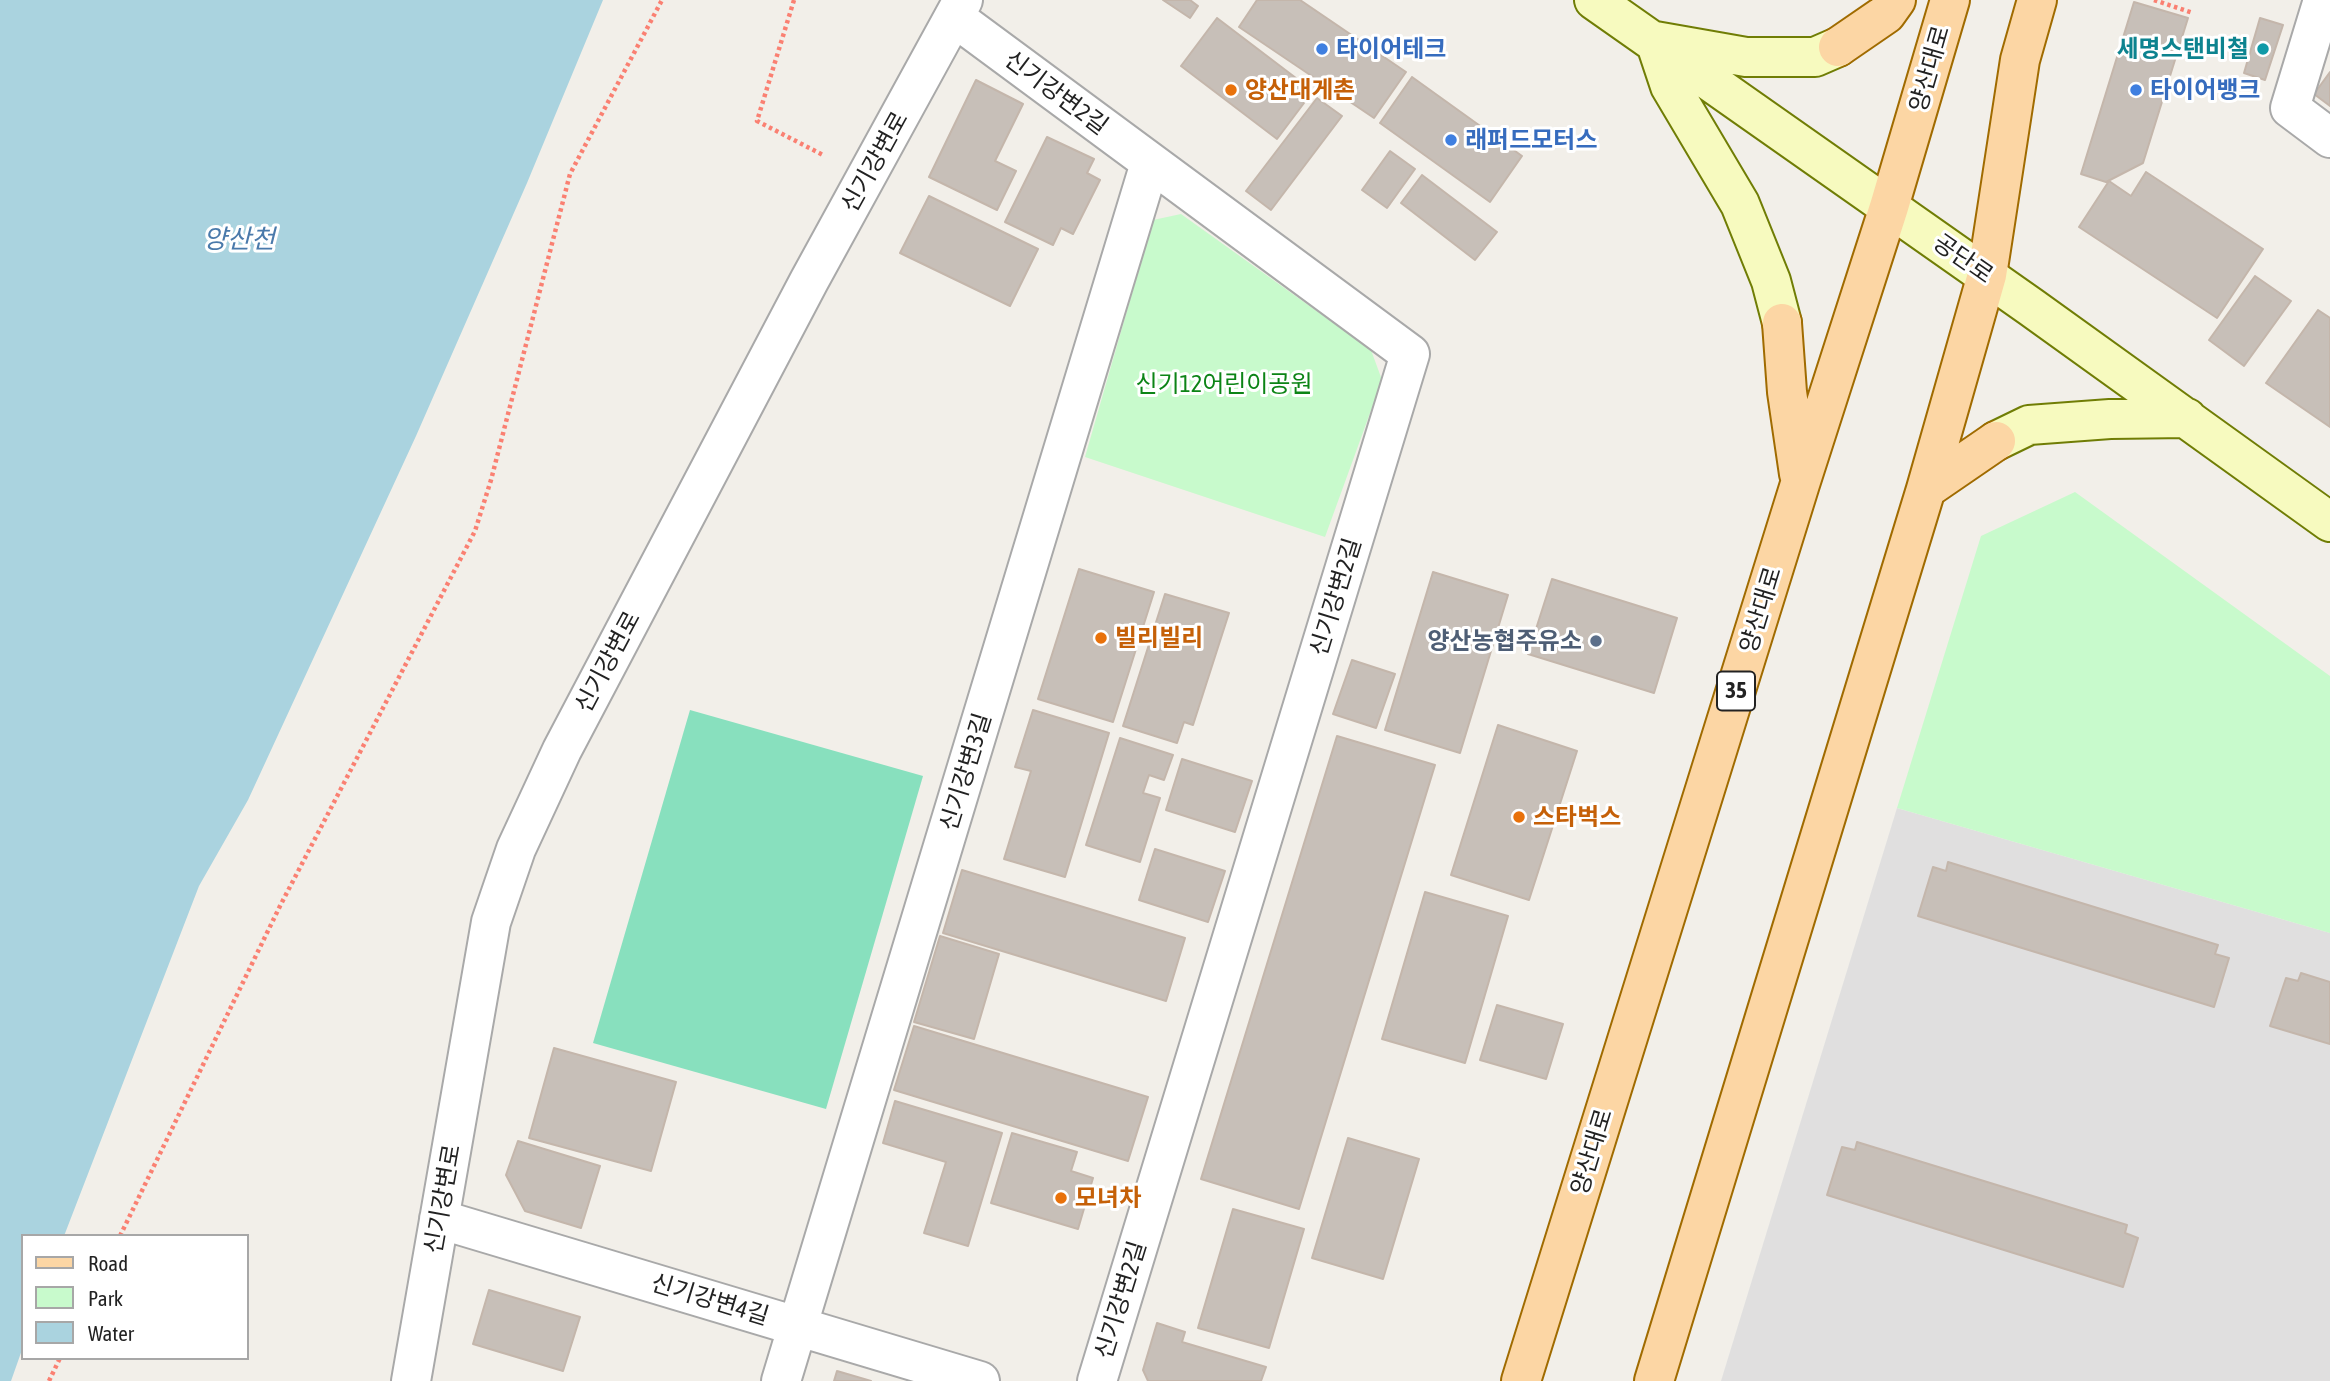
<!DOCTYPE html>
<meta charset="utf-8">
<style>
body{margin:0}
#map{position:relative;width:2330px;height:1381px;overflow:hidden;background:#f2efe9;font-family:"Asap Condensed",sans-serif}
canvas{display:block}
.legend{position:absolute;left:21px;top:1234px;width:228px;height:126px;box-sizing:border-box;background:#fff;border:2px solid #a7a7a7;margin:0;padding:9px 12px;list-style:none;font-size:21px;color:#222}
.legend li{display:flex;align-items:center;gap:14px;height:35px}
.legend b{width:35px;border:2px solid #a7a7a7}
</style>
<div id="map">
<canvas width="2330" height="1381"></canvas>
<ul class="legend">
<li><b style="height:9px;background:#fcd6a4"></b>Road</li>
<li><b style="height:19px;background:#c8facc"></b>Park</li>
<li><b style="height:19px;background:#aad3df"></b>Water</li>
</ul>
</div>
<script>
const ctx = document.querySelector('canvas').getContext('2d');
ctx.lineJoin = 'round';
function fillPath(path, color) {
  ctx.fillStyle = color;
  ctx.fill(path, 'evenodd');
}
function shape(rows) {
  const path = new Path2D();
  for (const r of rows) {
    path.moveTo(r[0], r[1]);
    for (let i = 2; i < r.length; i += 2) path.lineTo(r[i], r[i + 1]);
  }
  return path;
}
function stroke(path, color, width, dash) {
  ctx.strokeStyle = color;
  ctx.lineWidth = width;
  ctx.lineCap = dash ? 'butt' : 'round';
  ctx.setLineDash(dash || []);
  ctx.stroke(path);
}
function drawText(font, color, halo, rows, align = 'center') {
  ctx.font = font + ' "Asap Condensed","Noto Sans KR",sans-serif';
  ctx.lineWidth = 6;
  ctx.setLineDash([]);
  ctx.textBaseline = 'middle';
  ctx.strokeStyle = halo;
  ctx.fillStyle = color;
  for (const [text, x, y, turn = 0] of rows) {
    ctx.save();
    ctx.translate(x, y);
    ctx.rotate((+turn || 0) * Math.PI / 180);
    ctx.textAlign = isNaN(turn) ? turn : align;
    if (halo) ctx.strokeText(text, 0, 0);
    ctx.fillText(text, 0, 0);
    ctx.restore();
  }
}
const residential = shape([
 [1897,808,2330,933,2330,1381,1721,1381]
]);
const park = shape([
 [1181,214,1371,350,1382,380,1325,537,1085,457,1153,220],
 [2075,492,2330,676,2330,933,1897,808,1981,536]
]);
const pitch = shape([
 [690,710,923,776,826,1109,593,1043]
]);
const water = shape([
 [0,0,603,0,527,183,416,436,248,800,199,886,64,1236,23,1236,23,1347,11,1381,0,1381]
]);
const building = shape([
 [1163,0,1190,0,1198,6,1190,18,1163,0],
 [1257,0,1300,0,1406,72,1374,118,1239,27,1257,0],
 [2134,2,2188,18,2143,163,2106,182,2081,174,2134,2],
 [1217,18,1313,91,1277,139,1181,66,1217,18],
 [2260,18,2283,25,2265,80,2244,73,2260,18],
 [2330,72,2330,106,2314,94,2330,72],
 [1412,77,1522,156,1490,202,1380,123,1412,77],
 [976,80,1023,104,995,161,1016,171,997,210,929,177,976,80],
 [1317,98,1342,116,1271,210,1246,191,1317,98],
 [1047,137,1094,159,1087,173,1100,180,1073,234,1061,228,1053,245,1005,222,1047,137],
 [1390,151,1415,169,1387,208,1362,190,1390,151],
 [2146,172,2263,249,2217,318,2079,227,2109,181,2131,196,2146,172],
 [1422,175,1497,232,1475,260,1401,203,1422,175],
 [929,196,1038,249,1010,306,900,253,929,196],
 [2255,276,2291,301,2244,366,2209,340,2255,276],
 [2318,310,2330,318,2330,427,2266,383,2318,310],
 [1079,569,1154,592,1113,722,1038,699,1079,569],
 [1433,572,1508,595,1460,753,1385,730,1433,572],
 [1552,579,1677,618,1654,693,1528,654,1552,579],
 [1165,594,1229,613,1193,725,1184,722,1177,743,1123,726,1165,594],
 [1352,660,1395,674,1376,728,1333,714,1352,660],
 [1033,710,1109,733,1065,877,1004,859,1031,771,1015,767,1033,710],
 [1498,725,1577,751,1529,900,1451,875,1498,725],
 [1337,736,1435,765,1299,1209,1201,1179,1337,736],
 [1120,738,1173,755,1164,780,1149,775,1143,793,1160,798,1140,862,1086,845,1120,738],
 [1182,759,1252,781,1235,832,1166,810,1182,759],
 [1155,849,1225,871,1208,922,1139,900,1155,849],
 [1948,862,2218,945,2215,954,2229,958,2214,1007,1918,916,1933,867,1946,871,1948,862],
 [962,870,1185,938,1166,1001,943,933,962,870],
 [1425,892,1508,916,1465,1063,1382,1039,1425,892],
 [940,936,999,954,974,1039,914,1022,940,936],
 [2301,973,2330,982,2330,1044,2270,1026,2286,978,2298,981,2301,973],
 [1497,1005,1563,1024,1546,1079,1480,1060,1497,1005],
 [914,1026,1148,1097,1128,1161,894,1090,914,1026],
 [554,1048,676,1082,651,1171,529,1138,554,1048],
 [895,1101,1002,1133,968,1246,924,1233,946,1162,883,1143,895,1101],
 [1012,1133,1077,1152,1071,1171,1093,1178,1078,1229,991,1203,1012,1133],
 [1348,1138,1419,1159,1383,1279,1312,1258,1348,1138],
 [518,1141,600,1166,581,1228,525,1211,506,1175,518,1141],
 [1857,1142,2127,1225,2125,1233,2138,1238,2123,1287,1827,1195,1842,1147,1855,1150,1857,1142],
 [1233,1209,1304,1229,1269,1348,1198,1328,1233,1209],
 [489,1290,580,1317,563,1371,473,1344,489,1290],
 [1157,1323,1185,1332,1182,1342,1266,1367,1261,1381,1148,1381,1143,1370,1157,1323],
 [837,1371,871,1381,834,1381,837,1371]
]);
const path = shape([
 [794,0,757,121,825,156],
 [2154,0,2193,13],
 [120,1236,280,906,475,531,491,480,570,174,662,0],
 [49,1381,60,1358]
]);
const street = shape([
 [2323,0,2290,108,2330,138],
 [954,17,1410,354,1097,1381],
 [439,1219,980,1381],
 [411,1381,491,922,516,849,562,750,809,281,963,0],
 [781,1381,1150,163]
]);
const secondary = shape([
 [1594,0,2031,307,2330,522],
 [1782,323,1771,281,1740,204,1670,86,1655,41,1746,57,1815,57,1838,47],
 [1996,441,2029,425,2110,419,2187,418]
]);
const primary = shape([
 [1838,47,1886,14,1896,0],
 [1782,323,1787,392,1799,474],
 [1926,489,1996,441],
 [1521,1381,1800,484,1889,207,1950,0],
 [1654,1381,1926,489,1987,275,2020,60,2037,0]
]);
const markers = [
 [1322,49,7,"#3f7fe0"],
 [2263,49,7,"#0f9aa8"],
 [1231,90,7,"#e8710a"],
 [2136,90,7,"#3f7fe0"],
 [1451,140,7,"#3f7fe0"],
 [1101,638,7,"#e8710a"],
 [1596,641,7,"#5c6f8a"],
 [1519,817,7,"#e8710a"],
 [1061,1198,7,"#e8710a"]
];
const shields = [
 [1736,691,38]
];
const shieldNames = [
 ["35",1736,691]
];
const shopNames = [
 ["타이어테크",1336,49],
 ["타이어뱅크",2150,90],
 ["래퍼드모터스",1465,140]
];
const cultureNames = [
 ["세명스탠비철",2249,49]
];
const streetNames = [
 ["양산대로",1930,69,-74],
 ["신기강변2길",1056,93,37],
 ["신기강변로",875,162,-61],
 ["공단로",1963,259,35],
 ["신기강변2길",1336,597,-73],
 ["양산대로",1761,610,-73],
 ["신기강변로",608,662,-62],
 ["신기강변3길",966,772,-73],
 ["양산대로",1592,1152,-73],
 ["신기강변로",443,1199,-80],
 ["신기강변4길",710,1300,17],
 ["신기강변2길",1121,1300,-73]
];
const foodNames = [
 ["양산대게촌",1245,90],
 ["빌리빌리",1115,638],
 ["스타벅스",1533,817],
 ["모녀차",1075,1198]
];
const parkNames = [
 ["신기12어린이공원",1224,384]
];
const serviceNames = [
 ["양산농협주유소",1582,641]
];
const waterNames = [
 ["양산천",239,240]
];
fillPath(residential, '#e0dfdf');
fillPath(park, '#c8facc');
fillPath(pitch, '#88e0be');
fillPath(water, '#aad3df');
fillPath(building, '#c7bfb8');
stroke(building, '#c4b6ab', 2);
stroke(street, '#a9a9a9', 42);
stroke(secondary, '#707d05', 42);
stroke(primary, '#a06b00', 42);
stroke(path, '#fa8072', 4.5, [3.5, 3.5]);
stroke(street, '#fff', 38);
stroke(secondary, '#f7fabf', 38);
stroke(primary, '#fcd6a4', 38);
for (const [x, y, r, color] of markers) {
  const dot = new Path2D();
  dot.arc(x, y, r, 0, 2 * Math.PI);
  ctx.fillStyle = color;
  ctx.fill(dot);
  stroke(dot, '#fff', 2.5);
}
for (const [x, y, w] of shields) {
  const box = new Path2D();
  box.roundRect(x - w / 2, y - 19.5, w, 39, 5);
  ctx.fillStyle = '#fff';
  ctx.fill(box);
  stroke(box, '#222', 2);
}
drawText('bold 23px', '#222', null, shieldNames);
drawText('bold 24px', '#366cbe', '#fff', shopNames, 'left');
drawText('bold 24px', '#0d838f', '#fff', cultureNames, 'right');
drawText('24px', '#222', '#fff', streetNames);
drawText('bold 24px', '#c56008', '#fff', foodNames, 'left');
drawText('24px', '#0c8416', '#fff', parkNames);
drawText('bold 24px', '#4e5e75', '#fff', serviceNames, 'right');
drawText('italic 26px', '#4a7aab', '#fff', waterNames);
</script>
